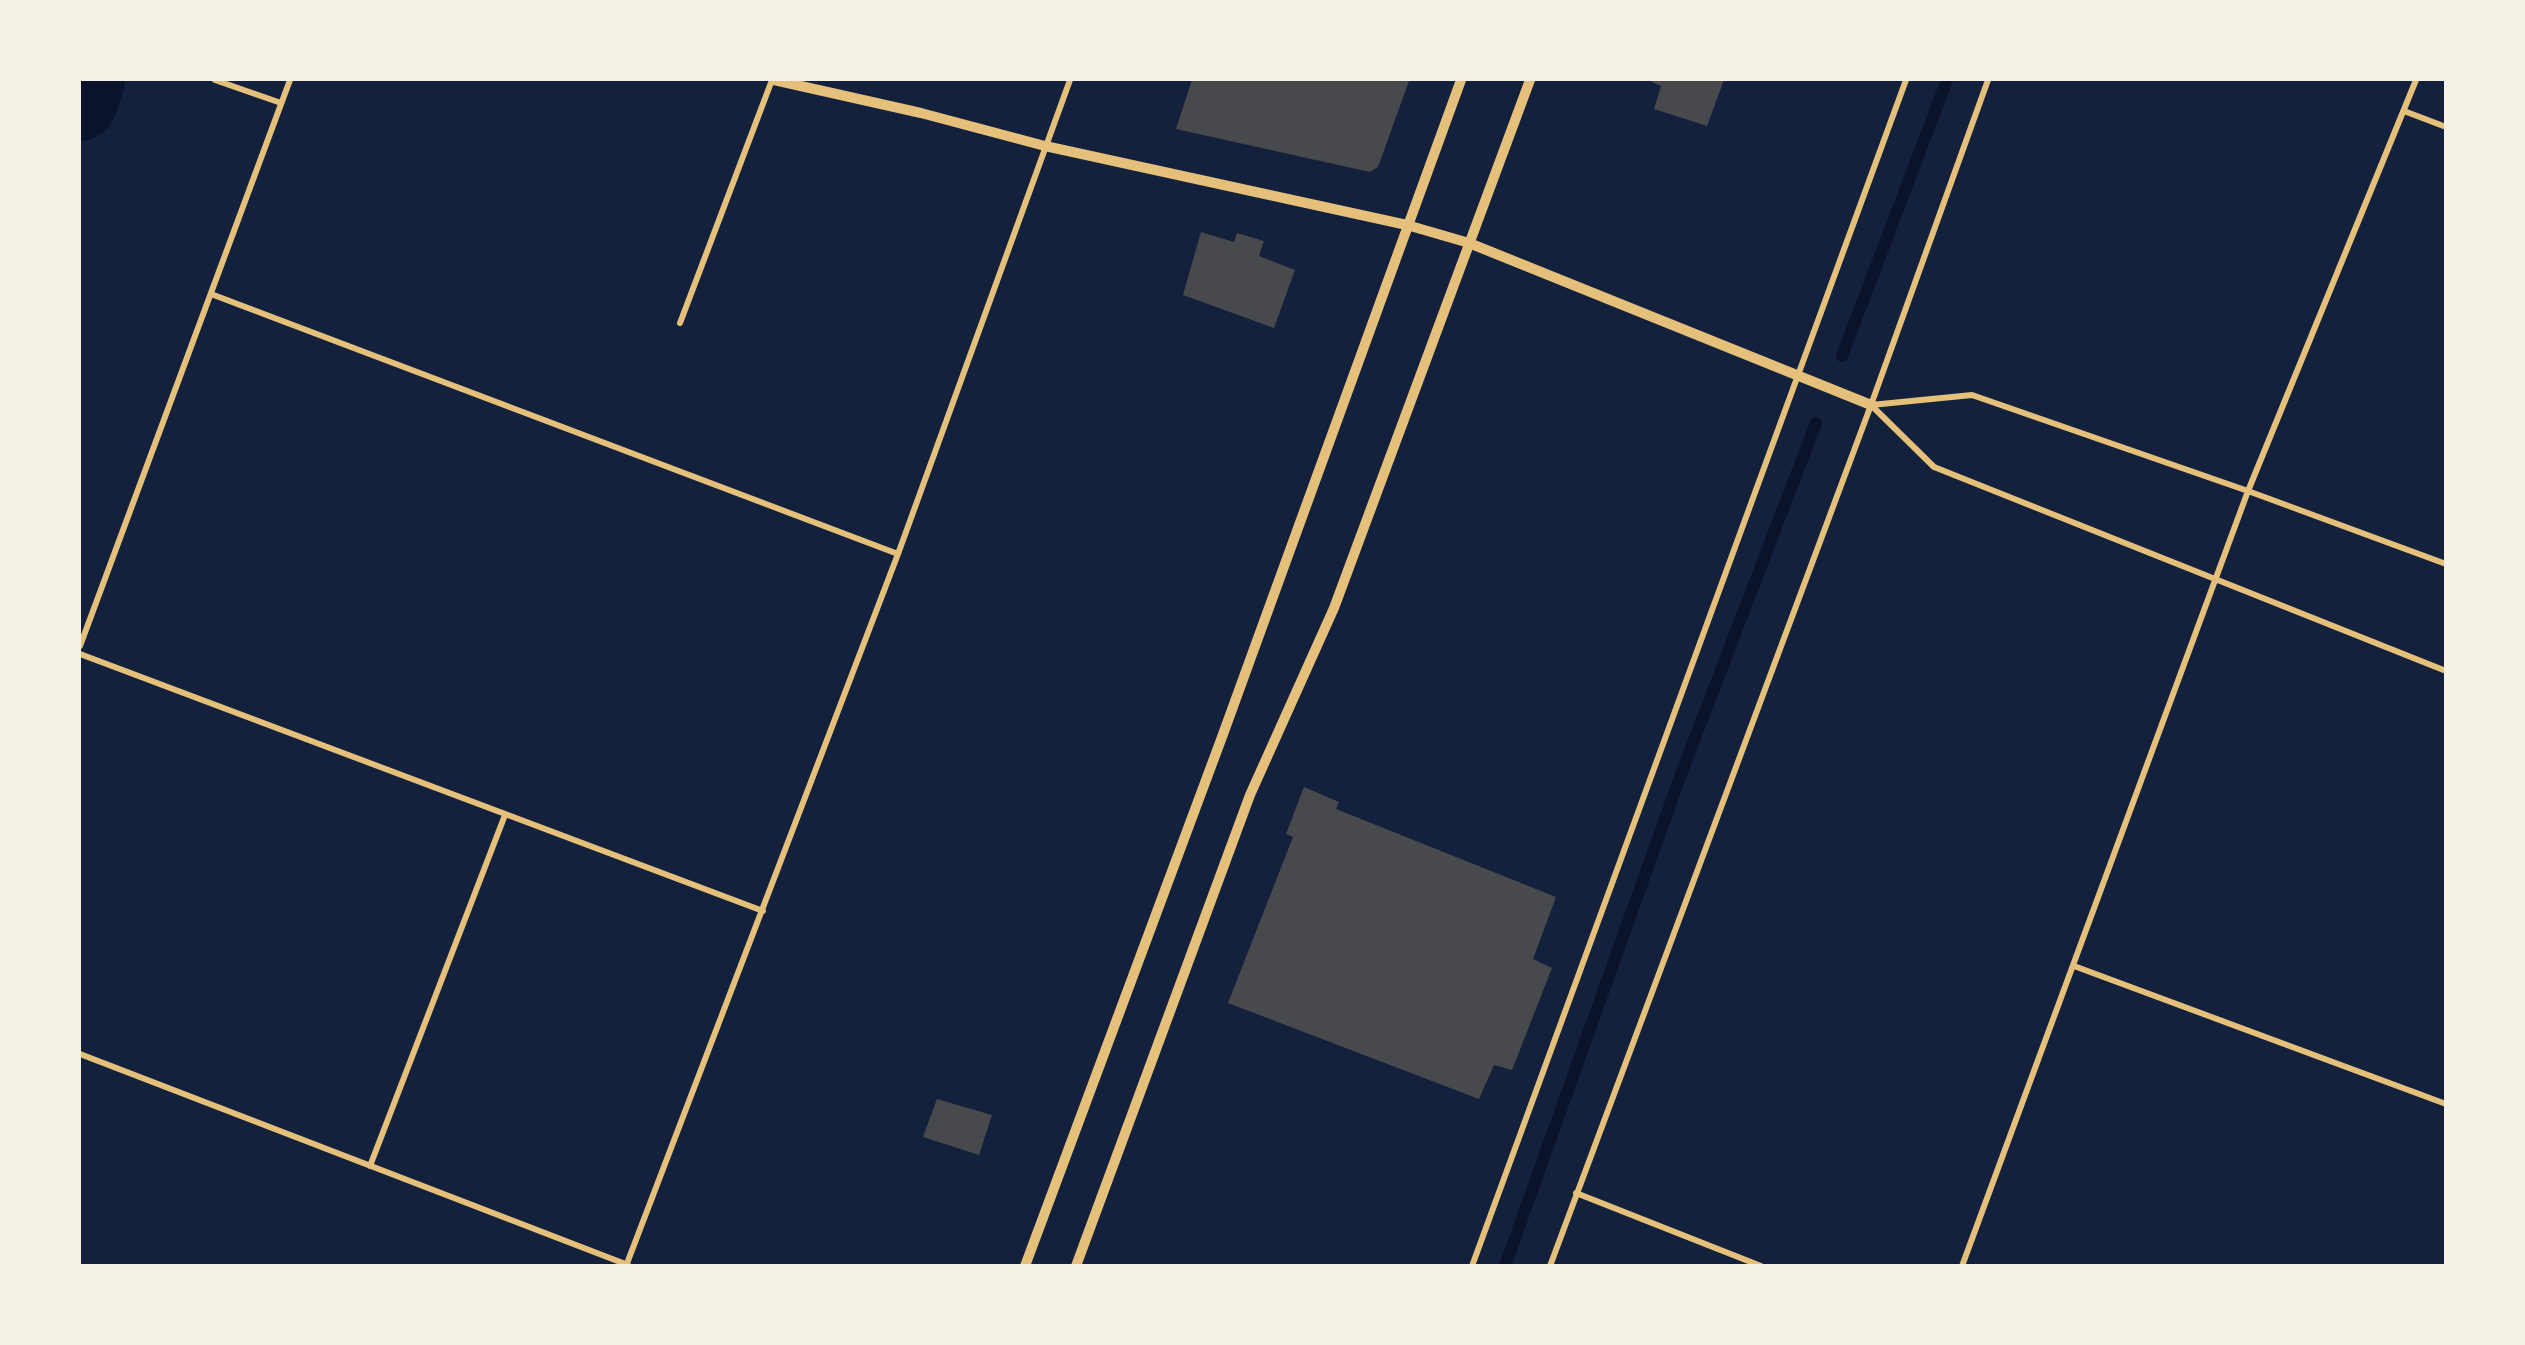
<!DOCTYPE html>
<style>
body{margin:0}
#map{position:relative;width:2525px;height:1345px;overflow:hidden;background:#14213d;font-family:Jost,sans-serif}
canvas{display:block}
.frame{position:absolute;inset:0;border:81px solid #f6f1e7;pointer-events:none}
</style>
<div id="map">
<canvas width="2525" height="1345"></canvas>
<div class="frame"></div>
</div>
<script>
const ctx = document.querySelector('canvas').getContext('2d');
ctx.lineJoin = 'round';
function shape(rows) {
  const path = new Path2D();
  for (const r of rows) {
    path.moveTo(r[0], r[1]);
    for (let i = 2; i < r.length; i += 2) path.lineTo(r[i], r[i + 1]);
  }
  return path;
}
function stroke(path, color, width, dash) {
  ctx.strokeStyle = color;
  ctx.lineWidth = width;
  ctx.lineCap = dash ? 'butt' : 'round';
  ctx.setLineDash(dash || []);
  ctx.stroke(path);
}
function fillPath(path, color) {
  ctx.fillStyle = color;
  ctx.fill(path, 'evenodd');
}
const stream = shape([
 [1842,356,1947,80],
 [1505,1266,1680,777,1816,423]
]);
const river = shape([
 [80,104,88,80]
]);
const building = shape([
 [1192,80,1405,80,1409,81,1378,167,1370,172,1176,129],
 [1652,80,1724,80,1707,126,1654,109,1661,86,1652,82],
 [1201,232,1234,242,1237,233,1264,241,1259,256,1295,270,1274,328,1183,295],
 [1304,787,1339,802,1336,809,1556,897,1533,959,1552,968,1512,1070,1494,1065,1479,1099,1228,1003,1293,837,1286,834],
 [937,1099,992,1115,979,1155,923,1137]
]);
const minor = shape([
 [215,80,281,103],
 [2404,111,2446,127],
 [211,294,898,554],
 [680,323,772,80],
 [1871,405,1934,467,2446,671],
 [1871,405,1972,395,2248,491,2446,564],
 [80,646,290,80],
 [80,654,763,911],
 [2074,966,2446,1104],
 [80,1054,628,1265],
 [370,1166,505,815],
 [1576,1193,1761,1266],
 [626,1266,898,554,1070,80],
 [1472,1266,1906,80],
 [1550,1266,1871,405,1988,80],
 [1962,1266,2248,491,2416,80]
]);
const tertiary = shape([
 [774,80,921,113,1045,146,1407,225,1469,243,1871,405],
 [1025,1266,1222,737,1461,80],
 [1076,1266,1250,795,1334,608,1530,80]
]);
stroke(stream, '#0b132b', 12);
stroke(river, '#0b132b', 74);
fillPath(building, '#48494c');
stroke(minor, '#e5c07b', 6);
stroke(tertiary, '#e5c07b', 10);
</script>
